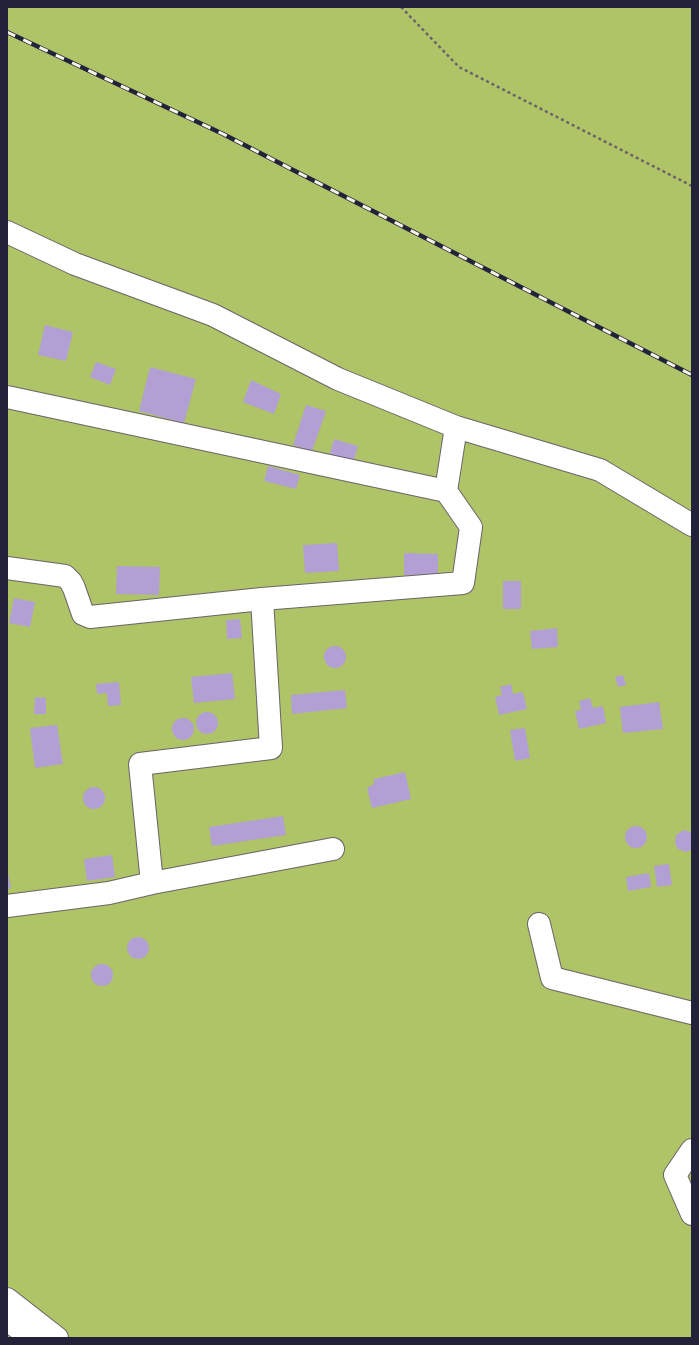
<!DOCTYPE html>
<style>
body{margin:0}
#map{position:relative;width:699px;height:1345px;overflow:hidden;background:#f1dfc2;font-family:"Libre Caslon Text",serif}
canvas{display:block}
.frame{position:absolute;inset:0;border:8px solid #22223b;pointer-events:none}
</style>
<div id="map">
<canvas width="699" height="1345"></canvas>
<div class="frame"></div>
</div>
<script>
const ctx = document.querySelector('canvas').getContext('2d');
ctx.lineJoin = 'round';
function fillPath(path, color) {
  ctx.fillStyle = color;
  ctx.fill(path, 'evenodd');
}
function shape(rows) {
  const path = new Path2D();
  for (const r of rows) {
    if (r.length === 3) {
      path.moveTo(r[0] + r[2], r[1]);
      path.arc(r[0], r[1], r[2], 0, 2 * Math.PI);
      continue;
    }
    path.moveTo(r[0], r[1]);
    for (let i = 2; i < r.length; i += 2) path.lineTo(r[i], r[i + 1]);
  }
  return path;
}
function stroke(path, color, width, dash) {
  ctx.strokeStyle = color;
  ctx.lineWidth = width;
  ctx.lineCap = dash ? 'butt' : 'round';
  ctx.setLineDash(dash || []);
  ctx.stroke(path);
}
const green = shape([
 [7,7,692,7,692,1338,7,1338]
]);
const building = shape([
 [45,325,73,332,66,361,38,355],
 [96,362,116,369,110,385,90,377],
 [150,367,196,379,184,423,139,411],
 [251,380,281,394,274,414,243,402],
 [306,405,326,411,312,451,293,445],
 [334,439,358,446,353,463,329,457],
 [268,466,300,475,296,489,264,481],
 [337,543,339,571,305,573,303,545],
 [404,553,438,554,438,576,404,575],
 [117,566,160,567,159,595,116,594],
 [503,581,521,581,521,609,503,609],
 [14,598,35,602,30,627,9,623],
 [240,619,242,638,227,639,226,620],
 [557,628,558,647,532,649,530,631],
 [335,657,11],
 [232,673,235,699,194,703,191,677],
 [623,675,626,685,618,687,615,677],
 [119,682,121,705,108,706,107,693,97,694,96,684],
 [511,684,513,694,523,692,527,709,499,715,495,697,502,695,500,687],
 [345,690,347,708,292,714,291,695],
 [35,697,46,698,46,714,34,714],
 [590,698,593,708,603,706,606,723,579,729,575,711,581,710,579,701],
 [659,702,663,729,623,733,620,707],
 [207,723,11],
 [183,729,11],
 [57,725,63,764,35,768,30,728],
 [525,728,530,758,515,761,510,730],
 [405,772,411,799,372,808,367,788,374,784,374,779],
 [94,798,11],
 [283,816,286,835,212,846,209,827],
 [636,837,11],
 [685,830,692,833,692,849,687,852,680,850,677,848,675,842,676,835,682,831],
 [112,855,115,877,87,881,84,859],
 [669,864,672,885,657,887,654,866],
 [7,868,11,888,7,889],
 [649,873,651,887,628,891,626,877],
 [138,948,11],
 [102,975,11]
]);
const path = shape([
 [401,7,459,67,692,186]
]);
const minor = shape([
 [7,232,75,264,213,315,338,379,456,427],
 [7,397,446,491,456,427,600,470,692,525],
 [7,568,65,576,71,582,74,588,83,614,90,617,262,599],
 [152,883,140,764,271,748,262,599,463,583,471,527,446,491],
 [7,906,109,893,152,883,333,849],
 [539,924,552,978,692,1013],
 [692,1150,675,1175,692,1214]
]);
const highway = shape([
 [7,1299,57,1338],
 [7,1319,30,1338]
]);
const rail = shape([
 [7,32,223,134,692,375]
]);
fillPath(green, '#afc367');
fillPath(building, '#b2a0d5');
stroke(minor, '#6a646a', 24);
stroke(highway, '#6a646a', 24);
stroke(path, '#6a646a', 2.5, [3, 3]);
stroke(minor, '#fff', 22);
stroke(highway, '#fff', 22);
stroke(rail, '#22223b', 4.5);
stroke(rail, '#f7f3e8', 3, [9]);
</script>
